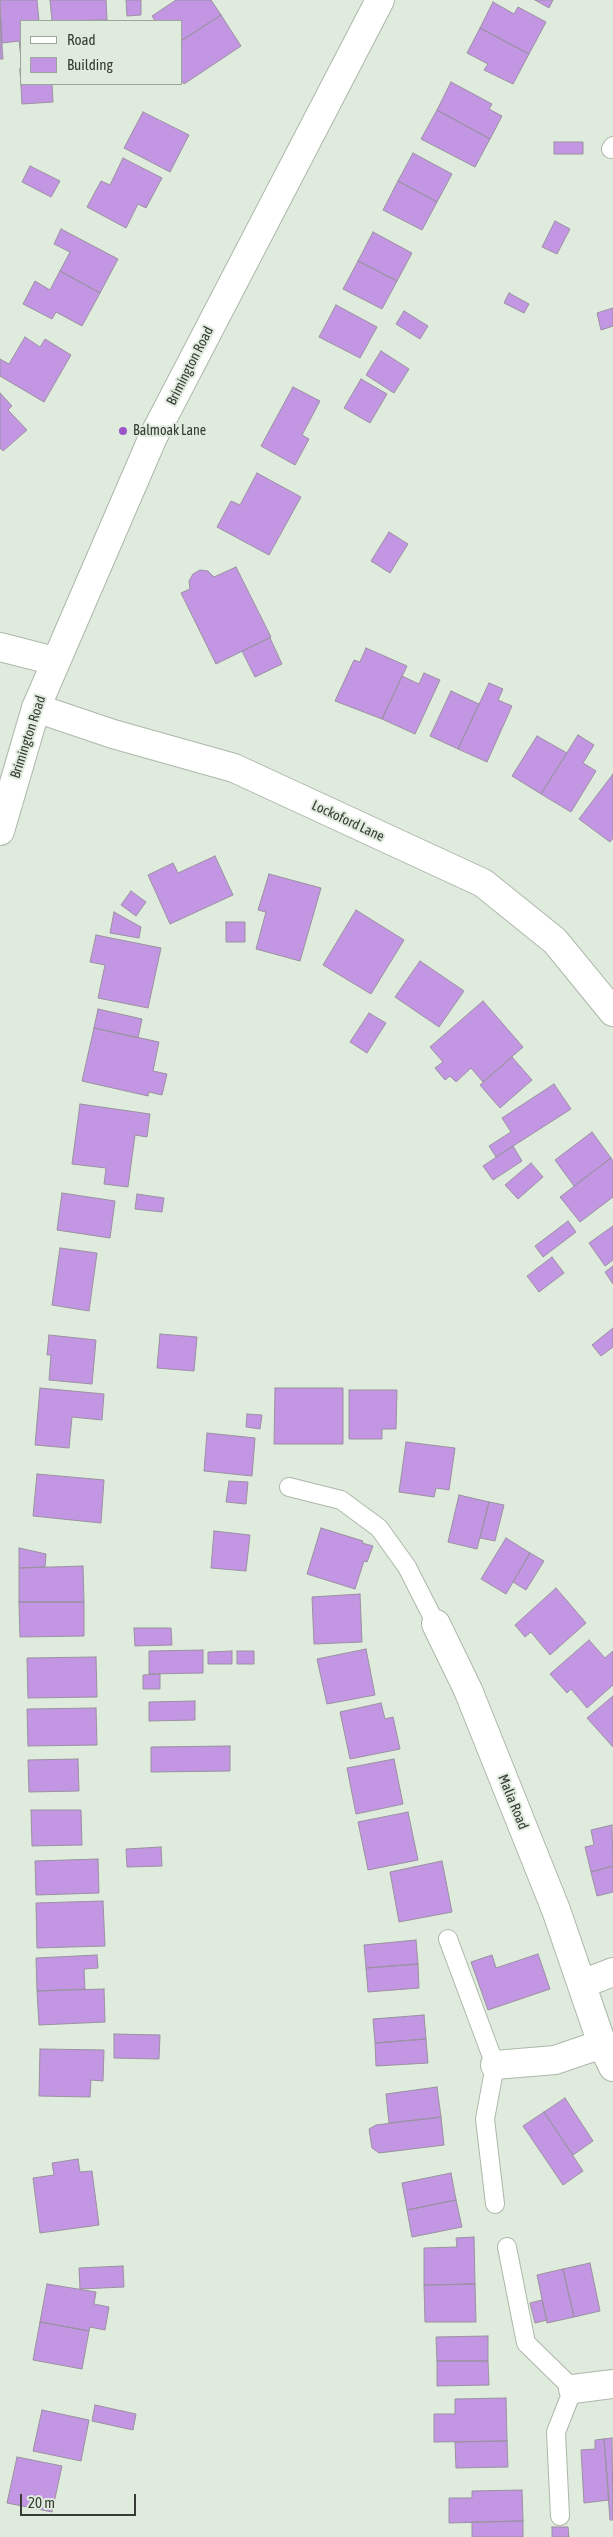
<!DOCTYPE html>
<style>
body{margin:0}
#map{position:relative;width:613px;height:2537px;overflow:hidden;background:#dfebdc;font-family:"Asap Condensed",sans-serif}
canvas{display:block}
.legend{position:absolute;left:20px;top:20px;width:162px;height:65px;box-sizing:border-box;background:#dfebdc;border:1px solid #9ba599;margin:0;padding:6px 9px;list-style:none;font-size:15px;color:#363b35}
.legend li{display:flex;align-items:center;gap:10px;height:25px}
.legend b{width:25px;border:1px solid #9ba599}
.scale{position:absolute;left:20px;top:2494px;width:116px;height:22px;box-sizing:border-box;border:2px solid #363b35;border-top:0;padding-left:6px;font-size:15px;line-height:18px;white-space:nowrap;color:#363b35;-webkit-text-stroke:4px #dfebdc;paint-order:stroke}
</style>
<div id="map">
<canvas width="613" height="2537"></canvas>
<ul class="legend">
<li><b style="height:6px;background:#fff"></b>Road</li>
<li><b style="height:14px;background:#c296e2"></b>Building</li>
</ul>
<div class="scale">20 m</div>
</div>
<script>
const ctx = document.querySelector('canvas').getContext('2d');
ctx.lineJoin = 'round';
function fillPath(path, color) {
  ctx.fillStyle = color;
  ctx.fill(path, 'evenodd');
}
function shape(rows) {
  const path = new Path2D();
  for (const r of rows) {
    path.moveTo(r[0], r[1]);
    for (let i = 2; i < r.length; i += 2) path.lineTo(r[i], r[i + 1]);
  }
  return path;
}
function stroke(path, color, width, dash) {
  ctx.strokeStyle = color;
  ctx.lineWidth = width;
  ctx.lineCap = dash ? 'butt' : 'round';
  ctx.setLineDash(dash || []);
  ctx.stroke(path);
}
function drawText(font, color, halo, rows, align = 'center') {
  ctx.font = font + ' "Asap Condensed",sans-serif';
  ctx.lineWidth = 4;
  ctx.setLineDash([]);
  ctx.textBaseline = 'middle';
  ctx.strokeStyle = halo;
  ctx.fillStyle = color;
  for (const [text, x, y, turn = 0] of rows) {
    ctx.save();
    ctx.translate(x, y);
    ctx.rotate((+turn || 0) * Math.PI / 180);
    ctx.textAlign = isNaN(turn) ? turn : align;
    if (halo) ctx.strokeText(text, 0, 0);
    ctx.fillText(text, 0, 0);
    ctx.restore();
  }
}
const building = shape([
 [0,0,37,0,39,21,21,21,21,58,19,41,2,43,0,0],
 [50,0,106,0,107,20,52,21,50,0],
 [126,0,141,0,141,15,127,16,126,0],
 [176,0,211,0,221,15,181,41,181,21,155,21,152,16,176,0],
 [535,0,553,0,549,8,535,0],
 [493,2,514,14,518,7,546,22,529,54,480,28,493,2],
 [221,15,241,46,184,84,181,80,181,41,221,15],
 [0,17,3,59,0,59,0,17],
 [480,28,529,54,513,84,484,70,488,64,467,53,480,28],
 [20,69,21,84,52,84,53,102,22,104,20,69],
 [451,82,492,104,489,109,502,116,490,139,437,110,451,82],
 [437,110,490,139,475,167,421,139,437,110],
 [143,112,189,135,170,172,124,148,143,112],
 [554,142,583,142,583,154,554,154,554,142],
 [413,153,452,174,437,202,398,181,413,153],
 [123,158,162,178,146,208,138,204,126,228,87,207,101,181,110,185,123,158],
 [30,166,60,181,51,197,22,182,30,166],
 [398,181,437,202,422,230,383,210,398,181],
 [555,221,570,229,557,254,542,247,555,221],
 [61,229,118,259,100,293,60,271,70,252,54,244,61,229],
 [373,232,412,253,397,281,358,261,373,232],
 [358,261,397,281,382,309,343,289,358,261],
 [60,271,100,293,82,326,56,312,52,319,23,304,35,281,50,290,60,271],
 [509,293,529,304,524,313,504,303,509,293],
 [336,305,377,327,360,358,319,337,336,305],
 [613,308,613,326,601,330,597,313,613,308],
 [404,311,428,326,420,339,396,324,404,311],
 [25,337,40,347,45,339,71,355,44,402,0,376,0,359,9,364,25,337],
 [381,351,409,369,394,393,366,375,381,351],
 [361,379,387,394,370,423,344,408,361,379],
 [293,387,320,401,302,435,309,439,295,465,261,446,293,387],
 [0,393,12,406,8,410,27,430,3,451,0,448,0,393],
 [257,473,301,497,269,555,217,527,231,501,240,505,257,473],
 [389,532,408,544,390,573,371,561,389,532],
 [236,567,271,637,216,664,181,593,190,589,189,581,193,574,200,570,208,571,214,577,236,567],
 [270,638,282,664,255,677,242,651,270,638],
 [366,648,407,666,382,719,335,701,354,660,360,662,366,648],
 [424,673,440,680,415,734,382,719,402,676,419,684,424,673],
 [489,683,503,689,498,700,512,706,487,762,458,749,489,683],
 [451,691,479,704,458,749,430,736,451,691],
 [578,735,594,745,583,763,596,771,571,812,541,794,578,735],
 [537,736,567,753,541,794,512,776,537,736],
 [613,774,613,838,610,842,579,819,613,774],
 [215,856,233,895,170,924,148,875,173,863,178,873,215,856],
 [269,874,321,888,300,961,256,949,266,912,258,910,269,874],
 [131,891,146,902,136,916,121,905,131,891],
 [356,910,404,940,371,994,323,965,356,910],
 [114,912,141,927,139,938,110,933,114,912],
 [226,922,245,922,245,942,226,942,226,922],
 [96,935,161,948,148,1008,98,998,105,965,90,962,96,935],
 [420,961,464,991,439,1027,395,997,420,961],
 [483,1001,523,1047,483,1082,471,1068,456,1082,450,1076,445,1080,435,1068,443,1062,430,1047,483,1001],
 [98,1009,142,1019,138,1038,94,1028,98,1009],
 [369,1013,386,1023,367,1053,350,1042,369,1013],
 [94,1028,159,1042,153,1071,167,1074,162,1095,149,1092,148,1096,82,1081,94,1028],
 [512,1057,532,1080,500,1108,480,1085,512,1057],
 [554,1084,571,1109,496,1157,489,1146,511,1132,502,1118,554,1084],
 [80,1104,150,1114,147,1137,135,1135,128,1187,104,1184,106,1168,72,1164,80,1104],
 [592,1132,611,1158,574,1186,555,1160,592,1132],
 [513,1146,522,1161,493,1180,483,1166,513,1146],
 [611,1158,613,1161,613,1197,580,1222,560,1197,611,1158],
 [531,1163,543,1177,518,1199,505,1185,531,1163],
 [62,1193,115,1201,110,1238,57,1230,62,1193],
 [137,1194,164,1198,162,1212,135,1209,137,1194],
 [568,1221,576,1232,543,1257,535,1246,568,1221],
 [613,1226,613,1260,605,1266,589,1243,613,1226],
 [60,1248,97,1253,89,1311,52,1305,60,1248],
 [552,1257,564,1273,539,1292,527,1276,552,1257],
 [613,1266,613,1284,605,1272,613,1266],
 [613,1328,613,1347,601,1356,592,1345,613,1328],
 [160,1334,197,1337,194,1371,157,1368,160,1334],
 [49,1335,96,1340,92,1384,49,1380,51,1355,47,1355,49,1335],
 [40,1388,104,1394,102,1420,72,1417,69,1448,35,1445,40,1388],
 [275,1388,343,1388,343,1444,274,1444,275,1388],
 [349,1390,397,1390,396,1429,382,1429,382,1439,349,1439,349,1390],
 [247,1414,262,1415,260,1429,246,1427,247,1414],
 [207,1433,255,1438,252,1476,204,1471,207,1433],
 [406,1442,455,1448,449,1490,436,1488,434,1497,399,1492,406,1442],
 [37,1474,104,1480,101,1523,33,1516,37,1474],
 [229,1481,248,1482,246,1504,226,1502,229,1481],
 [459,1495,489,1502,477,1549,448,1542,459,1495],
 [489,1502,504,1505,495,1541,480,1538,489,1502],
 [321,1528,363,1541,362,1543,373,1546,367,1562,364,1561,355,1589,307,1574,321,1528],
 [214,1531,250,1535,246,1571,211,1568,214,1531],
 [506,1538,530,1553,506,1594,481,1579,506,1538],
 [19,1548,46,1554,45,1567,19,1568,19,1548],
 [530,1553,544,1561,526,1590,513,1582,530,1553],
 [83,1566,84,1602,19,1602,19,1568,83,1566],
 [556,1588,586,1623,550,1655,531,1632,525,1637,515,1625,556,1588],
 [360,1594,362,1642,314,1644,312,1597,360,1594],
 [19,1602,84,1602,84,1636,20,1637,19,1602],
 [134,1628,171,1628,172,1645,135,1646,134,1628],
 [589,1640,605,1658,613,1651,613,1685,587,1708,571,1689,567,1693,550,1674,589,1640],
 [366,1649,375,1695,327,1704,317,1659,366,1649],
 [203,1650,203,1673,149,1674,149,1651,203,1650],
 [232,1651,232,1664,208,1664,208,1652,232,1651],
 [237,1651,254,1651,254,1664,237,1664,237,1651],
 [96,1657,97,1697,28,1698,27,1658,96,1657],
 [160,1674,160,1689,143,1689,143,1675,160,1674],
 [613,1696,613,1747,587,1718,613,1696],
 [195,1701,195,1720,149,1721,149,1702,195,1701],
 [381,1703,385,1719,393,1717,400,1749,350,1759,340,1712,381,1703],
 [96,1708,97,1745,28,1746,27,1709,96,1708],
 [230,1746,230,1771,151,1772,151,1747,230,1746],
 [78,1759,79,1791,29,1792,28,1760,78,1759],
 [394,1759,403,1804,356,1814,347,1768,394,1759],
 [31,1810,81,1810,82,1845,32,1846,31,1810],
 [408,1812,418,1860,368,1870,358,1822,408,1812],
 [612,1825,613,1866,591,1872,585,1847,594,1845,591,1830,612,1825],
 [161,1847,162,1866,127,1867,126,1849,161,1847],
 [98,1859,99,1893,36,1895,35,1861,98,1859],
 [442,1861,452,1912,399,1922,390,1872,442,1861],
 [613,1866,613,1892,597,1896,591,1872,613,1866],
 [103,1901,105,1946,37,1948,36,1903,103,1901],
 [416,1940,418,1964,366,1968,364,1945,416,1940],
 [538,1954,550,1989,488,2010,471,1962,492,1955,496,1968,538,1954],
 [97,1955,98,1968,84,1969,85,1989,37,1991,36,1958,97,1955],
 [418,1964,419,1988,368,1992,366,1968,418,1964],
 [104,1989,105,2022,39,2025,37,1991,104,1989],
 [424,2015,426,2039,375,2043,373,2019,424,2015],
 [114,2034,160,2035,159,2059,114,2058,114,2034],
 [426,2039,428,2063,376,2066,375,2043,426,2039],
 [40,2049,104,2050,103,2081,91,2080,90,2097,39,2096,40,2049],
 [437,2087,441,2117,389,2123,386,2094,437,2087],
 [565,2098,593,2141,573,2155,544,2112,565,2098],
 [544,2112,583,2171,563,2185,523,2126,544,2112],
 [441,2117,444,2145,379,2153,372,2148,369,2129,376,2125,441,2117],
 [78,2159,80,2172,92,2171,99,2225,40,2233,33,2178,54,2175,52,2163,78,2159],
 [451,2173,456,2200,407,2210,402,2183,451,2173],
 [456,2200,462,2227,412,2237,407,2210,456,2200],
 [474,2237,475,2284,424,2285,424,2248,457,2247,456,2238,474,2237],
 [590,2263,600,2311,574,2317,563,2269,590,2263],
 [123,2266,124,2287,80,2289,79,2268,123,2266],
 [563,2269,574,2317,547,2323,537,2275,563,2269],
 [47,2284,96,2292,94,2304,109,2307,105,2330,90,2327,89,2331,40,2322,47,2284],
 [475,2284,476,2322,425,2322,424,2285,475,2284],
 [542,2300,547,2320,535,2323,530,2303,542,2300],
 [40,2322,89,2331,82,2369,33,2360,40,2322],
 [488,2336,488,2361,437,2361,436,2337,488,2336],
 [437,2361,488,2361,489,2385,437,2386,437,2361],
 [506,2398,507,2441,434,2442,434,2414,455,2414,455,2399,506,2398],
 [95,2405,136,2414,133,2430,92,2421,95,2405],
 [42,2410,89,2420,81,2461,33,2451,42,2410],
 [612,2438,613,2520,610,2520,604,2439,612,2438],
 [604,2439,609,2500,584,2503,581,2450,595,2449,595,2440,604,2439],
 [507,2441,508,2467,456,2468,455,2442,507,2441],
 [17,2457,62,2466,52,2512,7,2503,17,2457],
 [522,2490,523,2521,449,2523,449,2498,472,2498,472,2491,522,2490],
 [523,2521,523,2537,472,2537,472,2522,523,2521],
 [552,2527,568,2527,569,2537,552,2537,552,2527]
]);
const service = shape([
 [611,149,613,146],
 [289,1487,341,1500,379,1528,407,1567,436,1624],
 [448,1939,495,2065,485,2119,495,2204],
 [507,2247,526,2343,573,2389,556,2432,560,2516]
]);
const minor = shape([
 [0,647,55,661],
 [36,708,113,734,234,768,483,883,555,941,613,1012],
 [436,1624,468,1690,556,1910,602,2044,613,2067],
 [582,1984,613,1972],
 [495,2065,555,2060,602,2044],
 [573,2389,613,2384]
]);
const secondary = shape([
 [0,831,36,708,153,437,380,0]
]);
const markers = [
 [123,431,5,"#9c55c9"]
];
const streetNames = [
 ["Brimington Road",190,366,-63],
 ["Brimington Road",28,737,-72],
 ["Lockoford Lane",348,821,25],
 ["Malia Road",513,1802,68]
];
const poiNames = [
 ["Balmoak Lane",133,431]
];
fillPath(building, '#c296e2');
stroke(building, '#9a91a1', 1);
stroke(service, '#acb8a9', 20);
stroke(minor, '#acb8a9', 30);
stroke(secondary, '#acb8a9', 30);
stroke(service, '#fff', 18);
stroke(minor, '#fff', 28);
stroke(secondary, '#fff', 28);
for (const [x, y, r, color] of markers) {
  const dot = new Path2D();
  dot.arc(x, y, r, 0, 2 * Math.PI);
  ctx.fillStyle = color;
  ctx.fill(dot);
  stroke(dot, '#dfebdc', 2);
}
drawText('14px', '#363b35', '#dfebdc', streetNames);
drawText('14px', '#363b35', '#dfebdc', poiNames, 'left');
</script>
